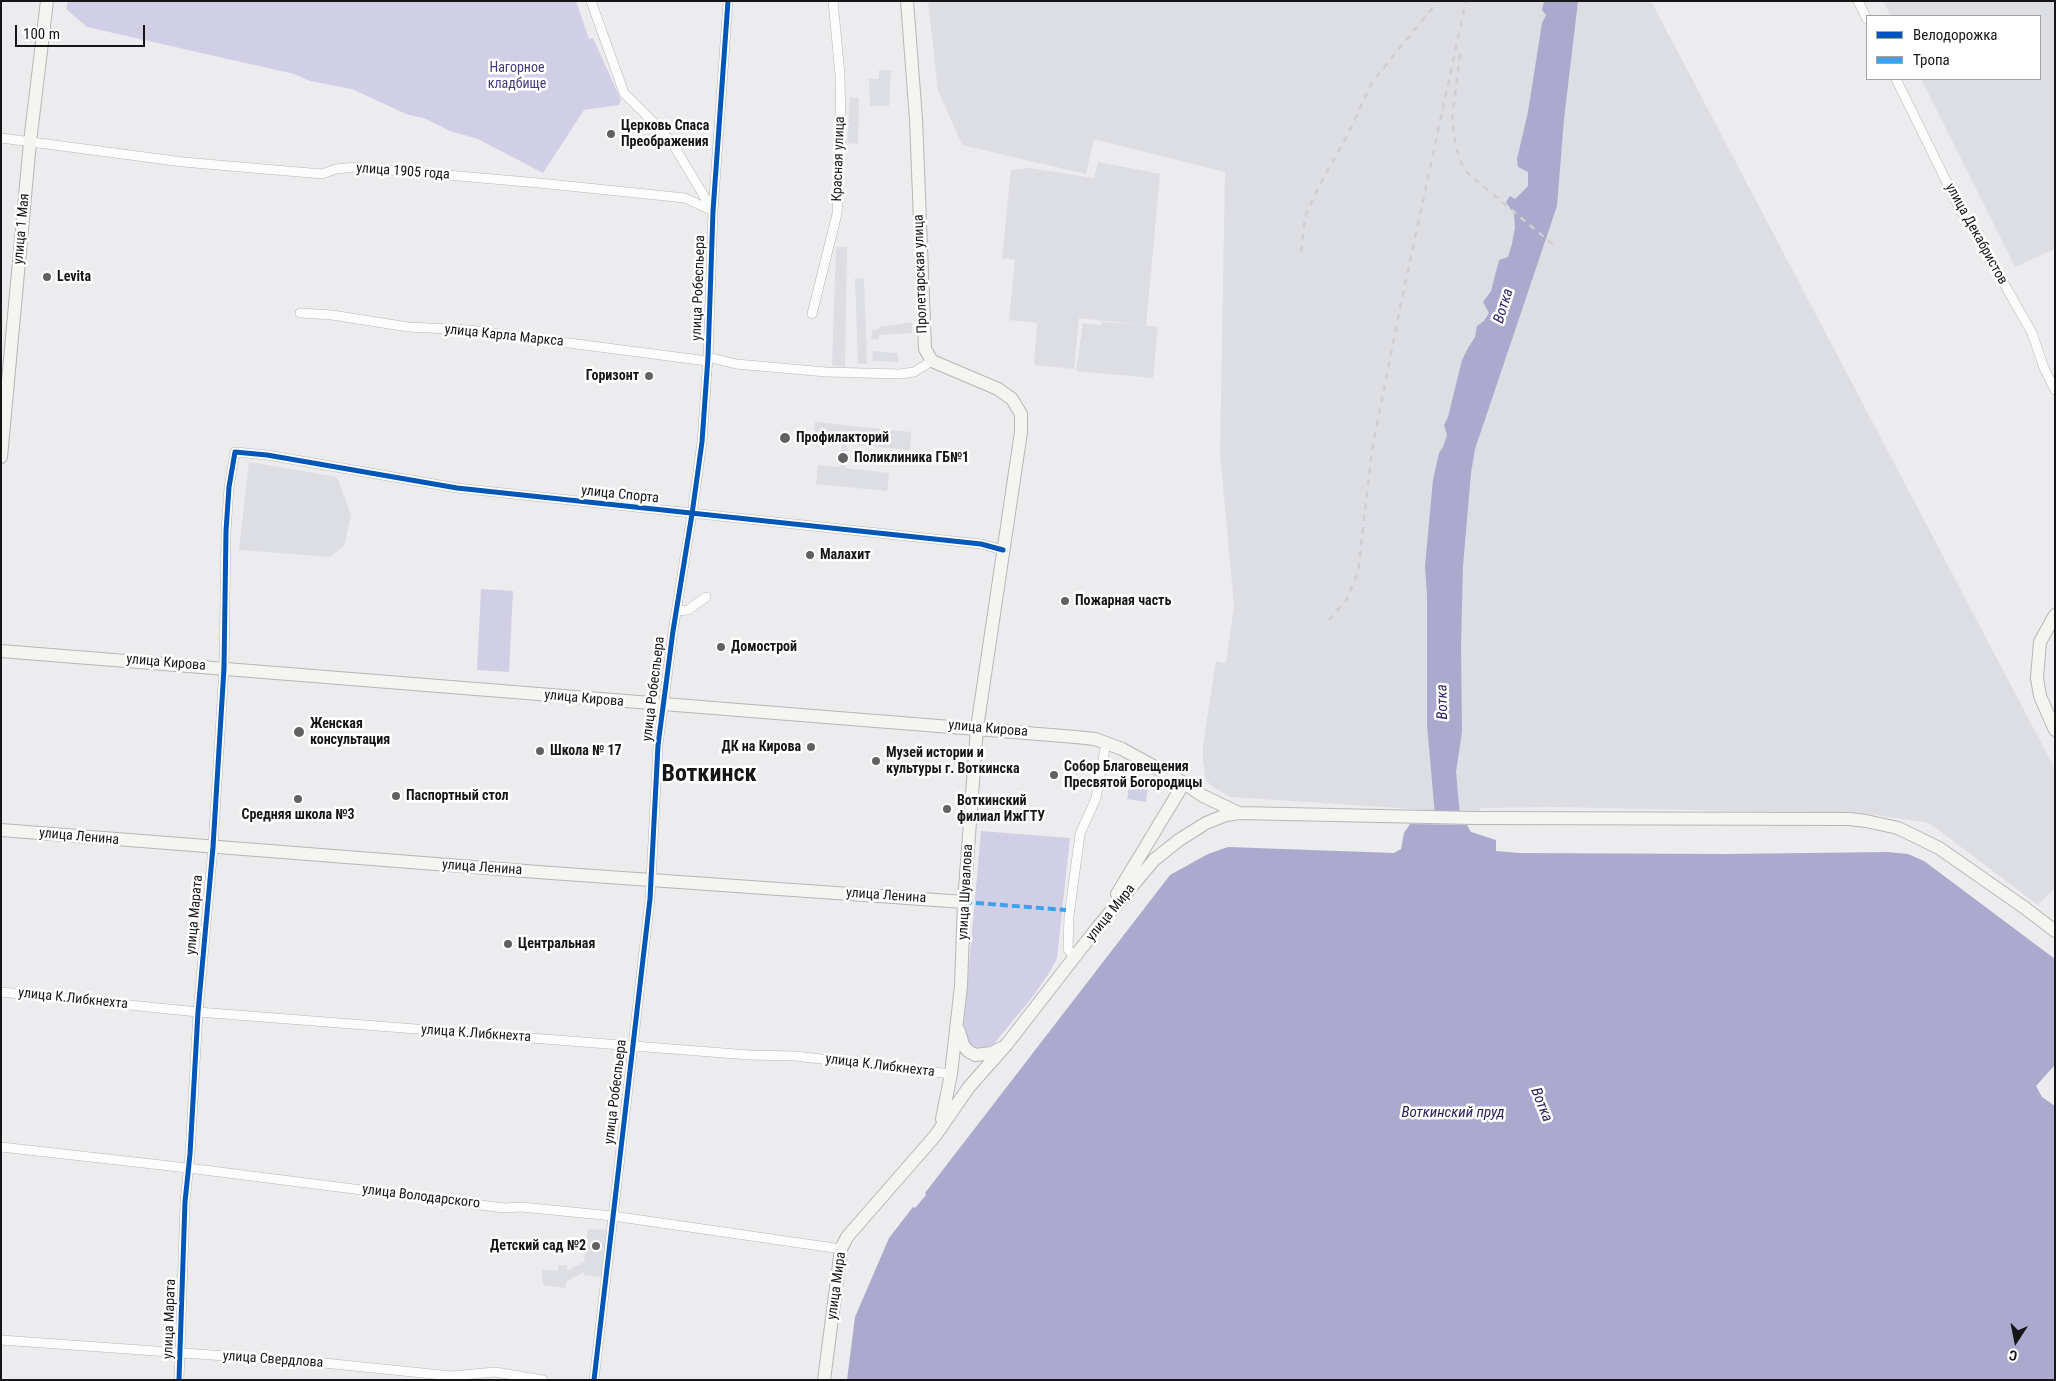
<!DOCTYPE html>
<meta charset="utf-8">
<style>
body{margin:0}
#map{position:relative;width:2056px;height:1381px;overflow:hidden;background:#ececee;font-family:"Roboto Condensed",sans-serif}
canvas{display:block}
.frame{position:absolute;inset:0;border:2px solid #161618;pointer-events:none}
.legend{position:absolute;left:1866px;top:15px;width:175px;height:65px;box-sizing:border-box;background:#fff;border:1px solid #a2a2a3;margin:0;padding:6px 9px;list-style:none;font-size:15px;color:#161618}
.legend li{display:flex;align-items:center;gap:10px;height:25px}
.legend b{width:25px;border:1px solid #a2a2a3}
.north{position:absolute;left:1991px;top:1316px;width:50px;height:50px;-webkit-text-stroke:4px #fff;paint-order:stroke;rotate:191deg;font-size:14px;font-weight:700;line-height:20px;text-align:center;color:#161618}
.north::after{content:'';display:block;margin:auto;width:18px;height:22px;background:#161618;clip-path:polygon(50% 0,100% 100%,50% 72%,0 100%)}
.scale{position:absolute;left:15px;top:25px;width:130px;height:22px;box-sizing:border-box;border:2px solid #161618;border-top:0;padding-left:6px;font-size:15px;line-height:18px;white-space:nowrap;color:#161618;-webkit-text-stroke:4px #fff;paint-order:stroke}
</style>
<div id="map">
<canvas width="2056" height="1381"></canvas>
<div class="frame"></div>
<ul class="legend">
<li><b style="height:6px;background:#0057b8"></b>Велодорожка</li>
<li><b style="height:6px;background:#3da2ea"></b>Тропа</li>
</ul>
<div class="north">С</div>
<div class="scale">100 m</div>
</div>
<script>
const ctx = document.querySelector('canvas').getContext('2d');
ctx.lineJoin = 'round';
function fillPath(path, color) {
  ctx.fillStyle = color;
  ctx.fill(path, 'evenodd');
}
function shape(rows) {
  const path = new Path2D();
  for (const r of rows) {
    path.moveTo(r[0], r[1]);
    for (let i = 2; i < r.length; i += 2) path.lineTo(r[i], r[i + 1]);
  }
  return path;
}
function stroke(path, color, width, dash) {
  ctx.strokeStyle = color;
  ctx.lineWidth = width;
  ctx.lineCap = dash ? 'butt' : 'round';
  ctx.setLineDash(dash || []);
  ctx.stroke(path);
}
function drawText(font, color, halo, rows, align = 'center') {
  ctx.font = font + ' "Roboto Condensed",sans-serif';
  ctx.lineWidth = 5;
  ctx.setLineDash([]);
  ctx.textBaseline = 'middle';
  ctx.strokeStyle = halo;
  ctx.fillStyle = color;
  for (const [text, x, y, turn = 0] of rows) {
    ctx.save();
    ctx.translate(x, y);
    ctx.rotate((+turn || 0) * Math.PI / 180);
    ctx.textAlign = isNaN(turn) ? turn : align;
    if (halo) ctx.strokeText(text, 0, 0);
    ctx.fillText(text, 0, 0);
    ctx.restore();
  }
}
const built = shape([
 [928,1,1651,1,2055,769,2055,888,2038,905,1929,823,1869,814,1556,807,1482,808,1471,816,1429,815,1413,809,1230,797,1213,787,1206,780,1203,761,1203,745,1216,661,1226,663,1234,605,1220,454,1225,172,1094,139,1086,174,962,145,938,90],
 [1883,1,2055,1,2055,249,2015,267,1921,79,2040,79,2040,16,1891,16],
 [879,70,891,71,889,106,870,106,869,79,879,79],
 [850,97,859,98,858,144,847,143],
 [1098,162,1160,174,1146,326,1158,327,1153,378,1076,371,1083,323,1101,325,1102,322,1142,325,1079,318,1074,369,1034,365,1037,323,1009,320,1015,260,1002,258,1011,170,1029,168,1094,178],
 [836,247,847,247,845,367,832,365],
 [855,278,864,279,867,364,858,364],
 [912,322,912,333,879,335,878,340,871,339,872,330,877,330,879,327],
 [872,351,897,353,899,362,873,361],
 [815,422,911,432,910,450,847,444,845,468,889,473,887,491,816,484,818,465,840,467,842,444,813,441],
 [249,462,337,477,351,515,344,546,330,557,239,550],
 [588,1229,607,1230,602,1277,584,1275,584,1272,567,1281,565,1288,543,1285,542,1269,558,1271,558,1265,567,1265,567,1271,584,1262]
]);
const green = shape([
 [68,1,576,1,589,39,593,38,621,100,619,105,584,110,543,173,478,139,450,131,426,119,406,114,352,89,310,81,294,74,87,27,66,9],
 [481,589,513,591,509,672,477,670],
 [1130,781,1148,784,1146,802,1127,799],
 [981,831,1070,838,1057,958,1051,970,1034,995,993,1045,972,1050,963,1034]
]);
const water = shape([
 [1544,1,1578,1,1564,119,1557,206,1475,449,1471,473,1463,566,1461,646,1462,732,1456,772,1460,816,1435,815,1427,725,1427,595,1425,566,1433,480,1439,453,1443,447,1447,435,1444,425,1448,417,1462,360,1468,348,1475,337,1477,326,1484,321,1489,313,1483,302,1491,291,1499,260,1508,257,1512,244,1515,228,1514,214,1506,202,1510,196,1515,199,1528,186,1528,172,1518,167,1517,159,1528,112,1542,23,1546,15,1542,10],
 [1410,824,1467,825,1471,832,1496,840,1496,851,1519,853,1725,854,1888,852,1908,854,1924,861,2055,959,2055,1065,2036,1086,2042,1097,2055,1106,2055,1380,847,1380,855,1317,889,1238,913,1207,915,1208,926,1195,925,1193,1170,875,1208,854,1228,847,1394,853,1401,849,1404,833]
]);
const minor = shape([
 [591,1,624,93,661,130,674,146,713,211],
 [1858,1,1867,19],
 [1896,79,1960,209,1984,248,2032,333,2044,368,2055,390],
 [1,138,183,162,322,174,336,169,355,167,539,183,685,198,713,211],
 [300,313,332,315,408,327,469,330,707,361],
 [812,314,837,214,841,135,840,75,833,1],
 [708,357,736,364,826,372,900,374,914,372,932,361],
 [676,611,688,610,706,597],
 [1075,958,1068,949,1069,916,1080,834,1096,798,1106,743],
 [1,992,198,1012,749,1055,795,1056,951,1074],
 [1,1147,188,1168,504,1208,521,1207,613,1216,841,1249],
 [1,1340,324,1363,452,1376,495,1372,543,1380],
 [179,1380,185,1202,190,1154,198,1012,213,847,224,668,226,531,229,487,235,452,267,455,457,488,981,544,1003,550],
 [594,1380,650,899,658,745,673,631,692,514,702,442,708,357,713,211,728,1]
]);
const secondary = shape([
 [907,1,916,119,925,349,932,361,998,389,1012,399,1021,414,1021,432,977,728,964,902,961,986,951,1074,942,1119],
 [1,457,30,142,47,1],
 [2055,615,2040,642,2037,678,2040,696,2055,730],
 [1,651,1076,737,1095,739,1122,749,1184,783,1203,796,1239,813],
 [1,830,551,873,964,902],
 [1117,894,1184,783],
 [959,1031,963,1045,968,1051,975,1055,992,1053,1001,1048],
 [824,1380,841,1249,847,1237,935,1136,969,1087,1007,1044,1097,928,1154,860,1179,840,1206,823,1226,815,1239,813,1475,818,1849,819,1866,821,1898,828,1939,848,2025,908,2055,931]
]);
const rail = shape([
 [1460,54,1452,120,1456,148,1464,170,1556,247],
 [1301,252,1305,217,1318,188,1349,132,1372,82,1438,1],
 [1329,620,1347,599,1358,572,1372,450,1402,298,1466,1]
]);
const quiet = shape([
 [964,902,1066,910]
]);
const cycleway = shape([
 [179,1380,185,1202,190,1154,198,1012,213,847,224,668,226,531,229,487,235,452,267,455,457,488,981,544,1003,550],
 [594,1380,650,899,658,745,673,631,692,514,702,442,708,357,713,211,728,1]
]);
const markers = [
 [611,134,5,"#616163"],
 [47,277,5,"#616163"],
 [649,376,5,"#616163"],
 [785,438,6,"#616163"],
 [843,458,6,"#616163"],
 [810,555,5,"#616163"],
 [1065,601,5,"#616163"],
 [721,647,5,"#616163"],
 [299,732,6,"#616163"],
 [811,747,5,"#616163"],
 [540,751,5,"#616163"],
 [876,761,5,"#616163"],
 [1054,775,5,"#616163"],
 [396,796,5,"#616163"],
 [298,799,5,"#616163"],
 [947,809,5,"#616163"],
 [508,944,5,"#616163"],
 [596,1246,5,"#616163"]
];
const parkNames = [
 ["Нагорное",517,68],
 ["кладбище",517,84]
];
const poiNames = [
 ["Церковь Спаса",621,126],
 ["Преображения",621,142],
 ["Levita",57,277],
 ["Горизонт",639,376,"right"],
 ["Профилакторий",796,438],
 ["Поликлиника ГБ№1",854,458],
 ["Малахит",820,555],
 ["Пожарная часть",1075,601],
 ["Домострой",731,647],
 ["Женская",310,724],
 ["консультация",310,740],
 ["ДК на Кирова",801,747,"right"],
 ["Школа № 17",550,751],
 ["Музей истории и",886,753],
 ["культуры г. Воткинска",886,769],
 ["Собор Благовещения",1064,767],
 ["Пресвятой Богородицы",1064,783],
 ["Паспортный стол",406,796],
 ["Воткинский",957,801],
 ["филиал ИжГТУ",957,817],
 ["Средняя школа №3",298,815,"center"],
 ["Центральная",518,944],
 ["Детский сад №2",586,1246,"right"]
];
const streetNames = [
 ["Красная улица",839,159,-88],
 ["улица 1905 года",403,172,4],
 ["улица 1 Мая",22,229,-85],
 ["улица Декабристов",1976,234,61],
 ["Пролетарская улица",921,274,-92],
 ["улица Робеспьера",699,288,-88],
 ["улица Карла Маркса",504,336,6],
 ["улица Спорта",620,495,6],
 ["улица Кирова",166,663,5],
 ["улица Робеспьера",654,689,-83],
 ["улица Кирова",584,699,5],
 ["улица Кирова",988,729,5],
 ["улица Ленина",79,837,5],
 ["улица Ленина",482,868,4],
 ["улица Шувалова",966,892,-87],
 ["улица Ленина",886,896,4],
 ["улица Мира",1111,913,-51],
 ["улица Марата",195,915,-85],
 ["улица К.Либкнехта",73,999,6],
 ["улица К.Либкнехта",476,1034,4],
 ["улица К.Либкнехта",880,1066,7],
 ["улица Робеспьера",616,1092,-83],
 ["улица Володарского",421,1197,7],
 ["улица Мира",837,1286,-82],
 ["улица Марата",170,1319,-88],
 ["улица Свердлова",273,1360,4]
];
const waterNames = [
 ["Вотка",1504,306,-73],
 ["Вотка",1443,702,-91],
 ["Вотка",1541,1105,68],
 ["Воткинский пруд",1453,1113]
];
const townNames = [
 ["Воткинск",709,775]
];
fillPath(built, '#dddde4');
fillPath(green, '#d1cfe6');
fillPath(water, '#aca9cf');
stroke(minor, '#b6b6b7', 10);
stroke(secondary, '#b6b6b7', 14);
stroke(minor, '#fcfcfc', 9);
stroke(secondary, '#f4f4f1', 12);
stroke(rail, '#cfcfd0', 2.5, [6, 6]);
stroke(quiet, '#3da2ea', 4, [8, 4]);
stroke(cycleway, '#0057b8', 5);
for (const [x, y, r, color] of markers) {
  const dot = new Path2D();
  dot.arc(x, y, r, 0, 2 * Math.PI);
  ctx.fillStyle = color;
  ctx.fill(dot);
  stroke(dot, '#fff', 2);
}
drawText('14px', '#463a7d', '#fff', parkNames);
drawText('bold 14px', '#161618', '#fff', poiNames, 'left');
drawText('14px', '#161618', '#fff', streetNames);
drawText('italic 15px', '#2e2060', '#fff', waterNames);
drawText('bold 24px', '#161618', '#fff', townNames);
</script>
